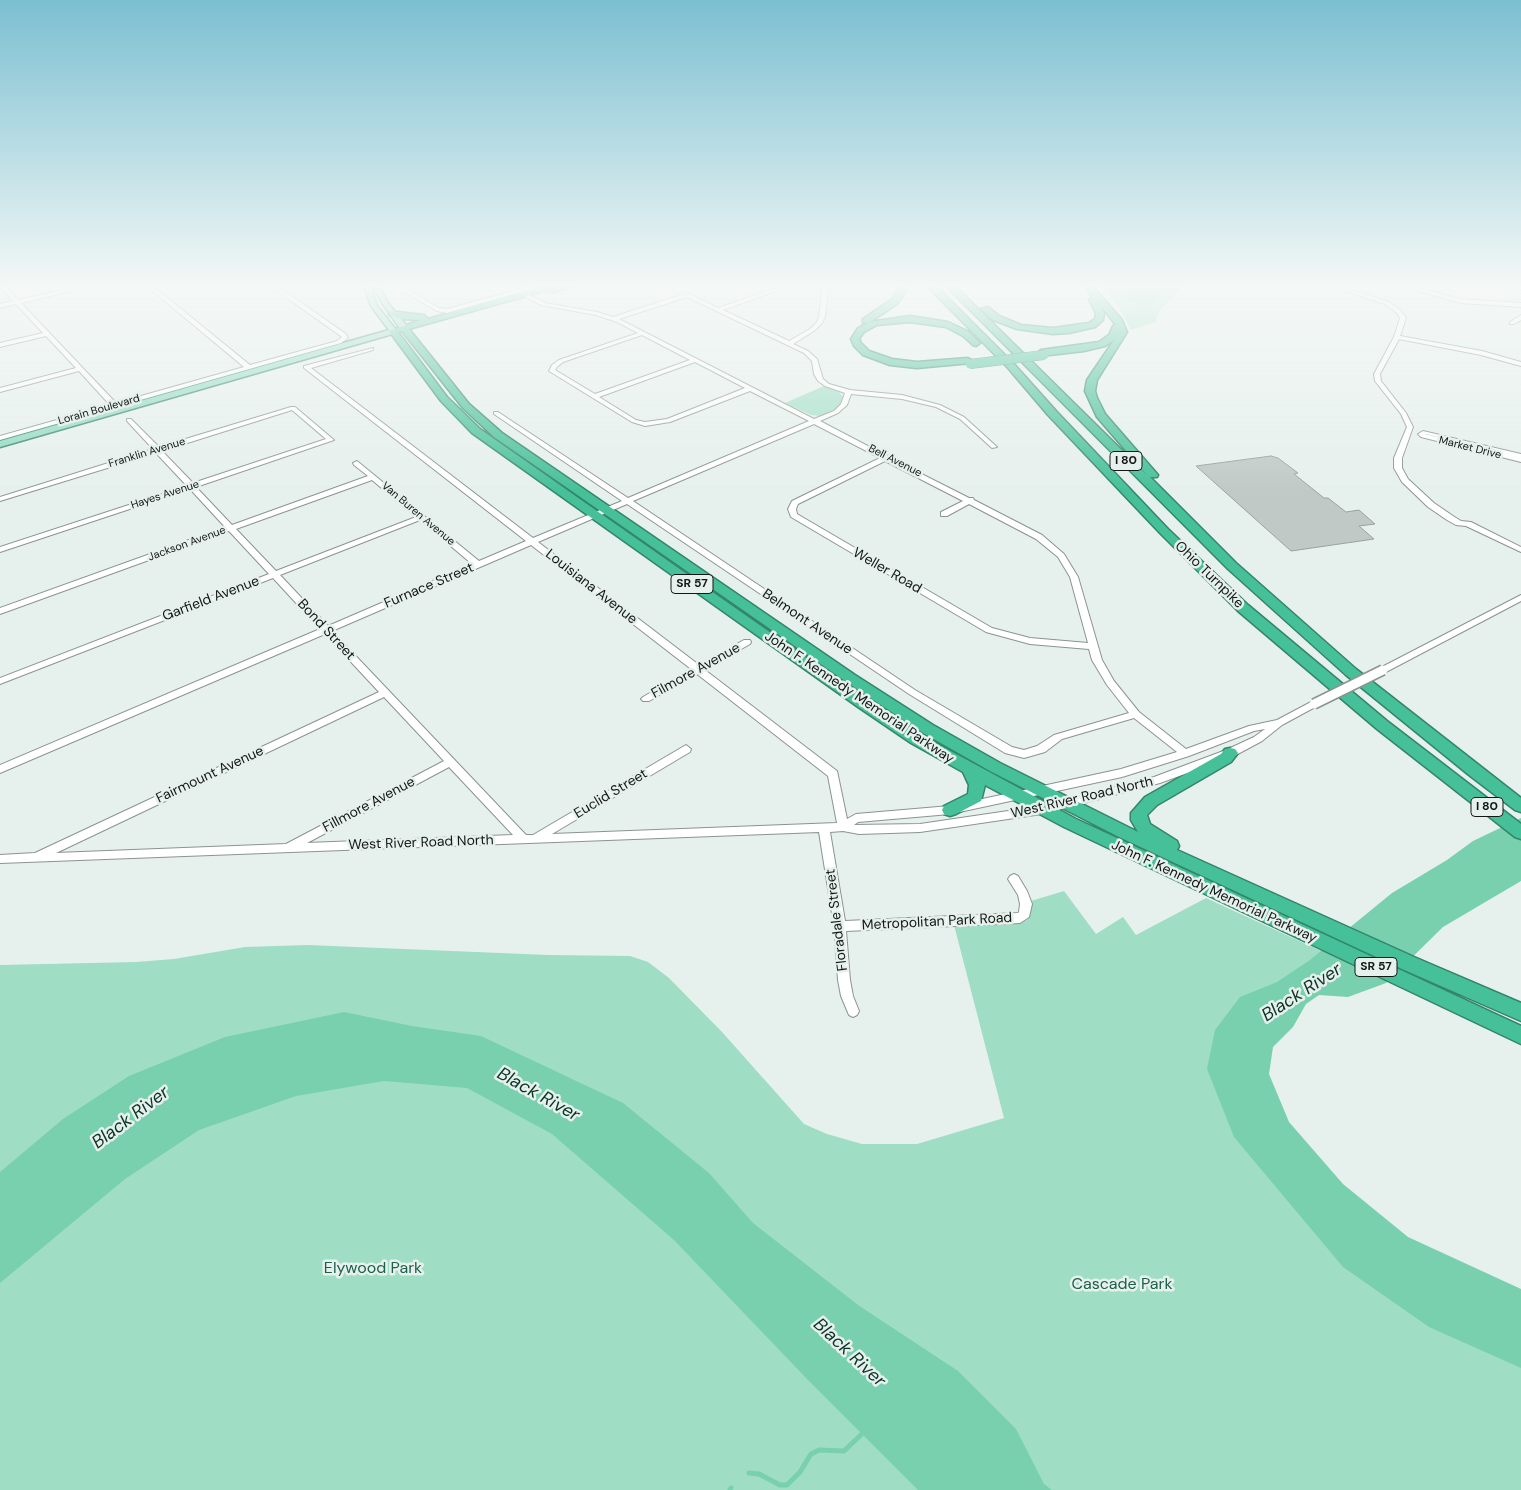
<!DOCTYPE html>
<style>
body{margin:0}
canvas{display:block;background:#e6f0ec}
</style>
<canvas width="1521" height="1490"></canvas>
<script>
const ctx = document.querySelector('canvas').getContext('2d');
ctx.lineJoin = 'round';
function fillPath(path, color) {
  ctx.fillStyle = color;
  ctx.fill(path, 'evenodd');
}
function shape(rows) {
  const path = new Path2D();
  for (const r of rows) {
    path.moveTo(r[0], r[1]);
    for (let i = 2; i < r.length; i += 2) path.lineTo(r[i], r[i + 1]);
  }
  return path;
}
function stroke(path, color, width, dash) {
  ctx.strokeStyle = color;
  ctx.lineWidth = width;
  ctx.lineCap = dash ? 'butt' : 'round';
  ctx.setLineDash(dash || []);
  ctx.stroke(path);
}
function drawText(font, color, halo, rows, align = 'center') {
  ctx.font = font + ' "DM Sans",sans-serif';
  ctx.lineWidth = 5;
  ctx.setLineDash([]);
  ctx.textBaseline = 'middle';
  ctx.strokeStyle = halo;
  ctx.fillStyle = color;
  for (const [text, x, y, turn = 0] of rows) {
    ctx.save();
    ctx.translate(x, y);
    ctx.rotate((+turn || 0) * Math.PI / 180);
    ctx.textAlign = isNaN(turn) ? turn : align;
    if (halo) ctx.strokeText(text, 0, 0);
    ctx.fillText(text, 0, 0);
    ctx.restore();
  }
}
const green = shape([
 [1102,283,1187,283,1163,307,1156,317,1158,321,1131,330,1121,311],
 [824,386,839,392,843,397,838,408,821,416,811,415,785,403],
 [1064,891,1096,934,1123,917,1136,935,1206,898,1347,963,1247,1031,1273,1147,1521,1322,1521,1490,0,1490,0,965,136,962,174,959,245,947,308,945,548,955,630,956,648,962,669,978,722,1032,804,1124,827,1134,862,1144,917,1144,1004,1118,954,925,1021,922,1027,920,1029,916,1031,901]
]);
const water = shape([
 [1119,283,1165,283,1168,285,1152,304,1142,305,1129,301],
 [1521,818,1521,881,1443,927,1386,983,1348,997,1319,995,1306,1004,1293,1027,1273,1047,1269,1074,1289,1122,1343,1184,1408,1237,1521,1289,1521,1368,1429,1327,1343,1267,1234,1137,1207,1069,1215,1030,1240,997,1277,982,1310,960,1392,893,1447,860,1473,841],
 [344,1012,412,1026,481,1036,623,1103,709,1173,753,1223,858,1305,958,1371,1016,1429,1044,1484,1052,1490,918,1490,807,1379,674,1240,552,1134,467,1088,384,1081,296,1096,199,1130,125,1179,0,1283,0,1172,63,1119,129,1076,225,1037]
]);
const stream = shape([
 [749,1473,759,1474,780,1485,787,1485,800,1472,811,1454,819,1450,844,1451,865,1431],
 [730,1490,731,1488]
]);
const building = shape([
 [1271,456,1278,458,1298,473,1294,474,1324,498,1328,498,1346,512,1359,510,1375,524,1359,526,1374,539,1291,551,1196,466,1271,456]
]);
const minor = shape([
 [0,283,2,283,18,300,95,283,105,283,21,303,116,403,244,367,143,283,149,283,250,365,337,341,342,337,266,283,273,283,346,334,348,338,341,343,0,440,0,436,110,405,79,371,0,392,0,388,76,368,46,336,0,347,0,343,43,333,16,304,0,308,0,304,13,301,0,287,0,283],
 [396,283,439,308,447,309,513,291,499,283,506,283,519,289,542,283,551,283,523,292,545,303,597,312,613,317,687,293,718,308,791,283,799,283,723,310,789,341,810,329,817,322,819,317,823,283,829,283,825,317,822,323,814,331,793,344,808,351,817,359,823,379,829,384,850,390,902,395,940,405,964,417,997,447,992,448,960,419,936,407,902,399,851,394,847,405,838,413,820,421,885,455,889,456,890,458,969,498,973,498,974,500,1042,535,1064,554,1078,577,1102,660,1114,681,1139,712,1186,749,1249,726,1277,720,1311,702,1314,701,1319,704,1317,706,1282,725,1262,741,1234,756,1160,783,1042,814,920,832,859,834,843,831,830,832,845,921,1018,913,1019,912,1020,904,1018,895,1008,879,1010,876,1014,874,1018,876,1027,891,1032,904,1029,917,1020,923,846,931,850,980,853,996,859,1011,857,1015,853,1017,849,1015,841,996,838,980,834,926,819,832,0,863,0,855,35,853,379,692,325,634,0,773,0,765,320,629,273,578,0,684,0,678,269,574,229,531,0,614,0,608,225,527,190,489,0,552,0,547,187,486,156,453,0,501,0,497,153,449,127,421,127,419,131,419,159,447,291,407,295,407,334,440,196,487,232,525,368,476,354,465,353,463,357,461,479,561,526,541,304,368,304,366,373,348,373,350,311,368,533,538,622,501,494,414,494,412,498,412,628,498,809,421,750,391,670,422,645,426,632,422,549,371,552,365,559,360,638,333,617,322,596,315,541,305,518,293,447,313,437,311,394,286,394,284,396,283],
 [687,297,804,353,812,361,814,374,818,381,825,386,845,393,841,404,834,411,814,419,619,319,687,297],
 [642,335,690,360,595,394,555,370,557,367,563,362,642,335],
 [695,362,745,388,667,419,645,422,636,420,599,397,695,362],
 [292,410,326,439,193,483,162,451,292,410],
 [814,424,880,458,792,501,788,509,791,517,986,632,1030,644,1089,649,1092,660,1107,685,1129,713,1054,735,1037,746,1024,750,1012,747,915,690,633,501,814,424],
 [885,461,963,501,941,512,941,516,947,516,969,504,1036,539,1058,557,1070,577,1088,643,1030,638,992,628,797,514,796,509,798,504,885,461],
 [372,480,416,517,276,571,236,529,372,480],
 [627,504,909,694,1005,753,1024,758,1045,752,1062,739,1134,718,1177,752,1121,769,950,806,856,814,847,819,837,771,705,670,750,644,751,642,750,640,744,640,699,665,538,542,627,504],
 [420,520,472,564,328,626,280,575,420,520],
 [531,545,691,669,643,697,641,699,643,701,649,701,697,674,828,776,837,823,552,834,690,752,691,749,686,745,533,835,526,835,332,631,531,545],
 [384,697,444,761,286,844,56,853,384,697],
 [1265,729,1254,737,1226,750,1154,777,1042,806,920,824,854,825,858,822,950,814,1122,777,1189,756,1254,731,1265,729],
 [449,767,513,835,307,843,449,767],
 [1320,283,1329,283,1389,302,1401,311,1406,318,1400,336,1482,351,1521,362,1521,366,1481,355,1399,339,1380,374,1381,381,1406,413,1413,427,1402,458,1402,468,1408,479,1434,503,1453,516,1461,521,1471,522,1521,547,1521,552,1466,526,1456,525,1447,520,1428,507,1402,482,1394,468,1394,458,1407,427,1401,414,1375,381,1374,374,1394,337,1400,318,1397,313,1385,304,1320,283],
 [1390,283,1399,283,1461,299,1521,303,1521,307,1461,303,1390,283],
 [1499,283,1509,283,1521,286,1521,290,1499,283],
 [1521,315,1521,320,1514,324,1510,324,1510,322,1521,315],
 [1423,431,1521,454,1521,462,1421,437,1418,434,1423,431],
 [1426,434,1484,449,1425,434,1426,434],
 [1521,595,1521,601,1386,672,1383,673,1378,670,1380,668,1521,595]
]);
const major = shape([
 [363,283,369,283,377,306,397,331,396,333,0,447,0,441,389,330,371,306,363,283],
 [372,283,378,283,387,302,407,326,407,330,401,330,382,303,372,283]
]);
const highway = shape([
 [554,283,583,283,554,292,551,292,551,289,409,329,469,404,502,433,855,675,933,725,1000,763,1138,832,1131,820,1131,813,1145,797,1221,754,1225,749,1230,748,1235,749,1238,753,1231,762,1157,805,1147,815,1150,824,1177,841,1179,846,1177,850,1414,957,1521,1003,1521,1021,1402,969,1117,836,990,771,923,733,845,681,494,437,463,408,402,331,398,332,447,397,480,429,868,701,921,735,1076,819,1521,1026,1521,1044,1064,827,985,785,981,801,956,814,950,816,944,814,942,810,944,806,968,794,969,785,963,772,911,743,858,707,472,433,441,401,389,331,421,320,401,319,389,315,389,311,424,315,428,319,554,283],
 [899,283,907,283,907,290,897,304,870,322,910,316,948,322,969,332,980,343,976,346,973,345,963,336,946,327,910,322,877,325,864,332,859,339,861,343,869,351,892,359,917,362,968,358,973,361,971,363,917,368,890,365,863,355,854,346,851,339,858,328,868,323,863,323,863,319,891,300,899,290,899,283],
 [924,283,933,283,1014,364,1056,411,1168,529,1248,605,1387,721,1521,824,1521,839,1515,837,1377,729,1238,611,1160,533,1048,415,1008,368,924,283],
 [943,283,952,283,1147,475,1097,417,1085,391,1087,380,1114,340,1105,346,1084,351,1041,356,1037,353,1041,350,1099,342,1109,335,1113,326,1116,325,1100,305,1104,313,1103,320,1095,327,1069,333,1053,334,1017,329,993,320,981,309,988,307,999,316,1021,325,1053,328,1089,323,1095,319,1096,313,1089,299,1093,297,1082,283,1090,283,1122,320,1127,332,1097,380,1095,391,1097,398,1105,414,1158,475,1157,477,1150,477,1236,563,1356,669,1521,798,1521,812,1515,810,1469,775,1346,675,1228,569,943,283]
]);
const rail = shape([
 [0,288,19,283]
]);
const minorBridge = shape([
 [1314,704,1383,670]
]);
const highwayBridge = shape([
 [970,364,1044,355]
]);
const farStreetnames = [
 ["Lorain Boulevard",99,410,-16],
 ["Market Drive",1470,448,14],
 ["Franklin Avenue",147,453,-17],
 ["Bell Avenue",895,461,27],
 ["Hayes Avenue",165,495,-18],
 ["Van Buren Avenue",418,514,40],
 ["Jackson Avenue",187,544,-20]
];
const shields = [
 [1126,461,32],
 [692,584,42],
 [1487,807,32],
 [1376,967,42]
];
const shieldNames = [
 ["I 80",1126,461],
 ["SR 57",692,584],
 ["I 80",1487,807],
 ["SR 57",1376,967]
];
const streetNames = [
 ["Weller Road",887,571,30],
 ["Ohio Turnpike",1209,575,44],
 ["Furnace Street",429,586,-23],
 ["Louisiana Avenue",591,587,38],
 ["Garfield Avenue",211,599,-21],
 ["Belmont Avenue",807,622,34],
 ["Bond Street",326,630,47],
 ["Filmore Avenue",696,671,-29],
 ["John F. Kennedy Memorial Parkway",859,698,34],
 ["Fairmount Avenue",210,775,-25],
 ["Euclid Street",611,794,-31],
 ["West River Road North",1082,798,-13],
 ["Fillmore Avenue",369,805,-28],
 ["West River Road North",421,843,-2],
 ["John F. Kennedy Memorial Parkway",1214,892,25],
 ["Floradale Street",837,920,-97],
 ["Metropolitan Park Road",937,922,-3]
];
const nearParknames = [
 ["Elywood Park",373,1269],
 ["Cascade Park",1122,1285]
];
const nearWaternames = [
 ["Black River",1302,993,-33],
 ["Black River",538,1095,29],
 ["Black River",131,1118,-37],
 ["Black River",849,1353,43]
];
fillPath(green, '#9fdec5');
fillPath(water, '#78d0af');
stroke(stream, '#78d0af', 5);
fillPath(building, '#c0c9c5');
stroke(building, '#99a29e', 1);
stroke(minor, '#8b9490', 2);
stroke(major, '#34856a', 3);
stroke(highway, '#34856a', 3);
fillPath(minor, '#fff');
fillPath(major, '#8fd9c1');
fillPath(highway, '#45c098');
stroke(rail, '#434946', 2, [1, 3]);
stroke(minorBridge, '#8b9490', 12, []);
stroke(highwayBridge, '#34856a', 10, []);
stroke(minorBridge, '#fff', 9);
stroke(highwayBridge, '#45c098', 9);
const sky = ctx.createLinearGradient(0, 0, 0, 492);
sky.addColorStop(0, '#7bbfd1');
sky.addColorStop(0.58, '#f4f8f6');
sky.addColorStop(1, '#f4f8f600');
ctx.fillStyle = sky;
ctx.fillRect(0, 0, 1521, 492);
drawText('11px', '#131715', '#e6f0ec', farStreetnames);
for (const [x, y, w] of shields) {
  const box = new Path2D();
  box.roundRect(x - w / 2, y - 9.5, w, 19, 4);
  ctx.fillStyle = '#e6f0ec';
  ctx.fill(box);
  stroke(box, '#131715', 1);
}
drawText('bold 12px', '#131715', null, shieldNames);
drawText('14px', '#131715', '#e6f0ec', streetNames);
drawText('16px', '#1b604a', '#e6f0ec', nearParknames);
drawText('italic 18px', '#0b3427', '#e6f0ec', nearWaternames);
</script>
